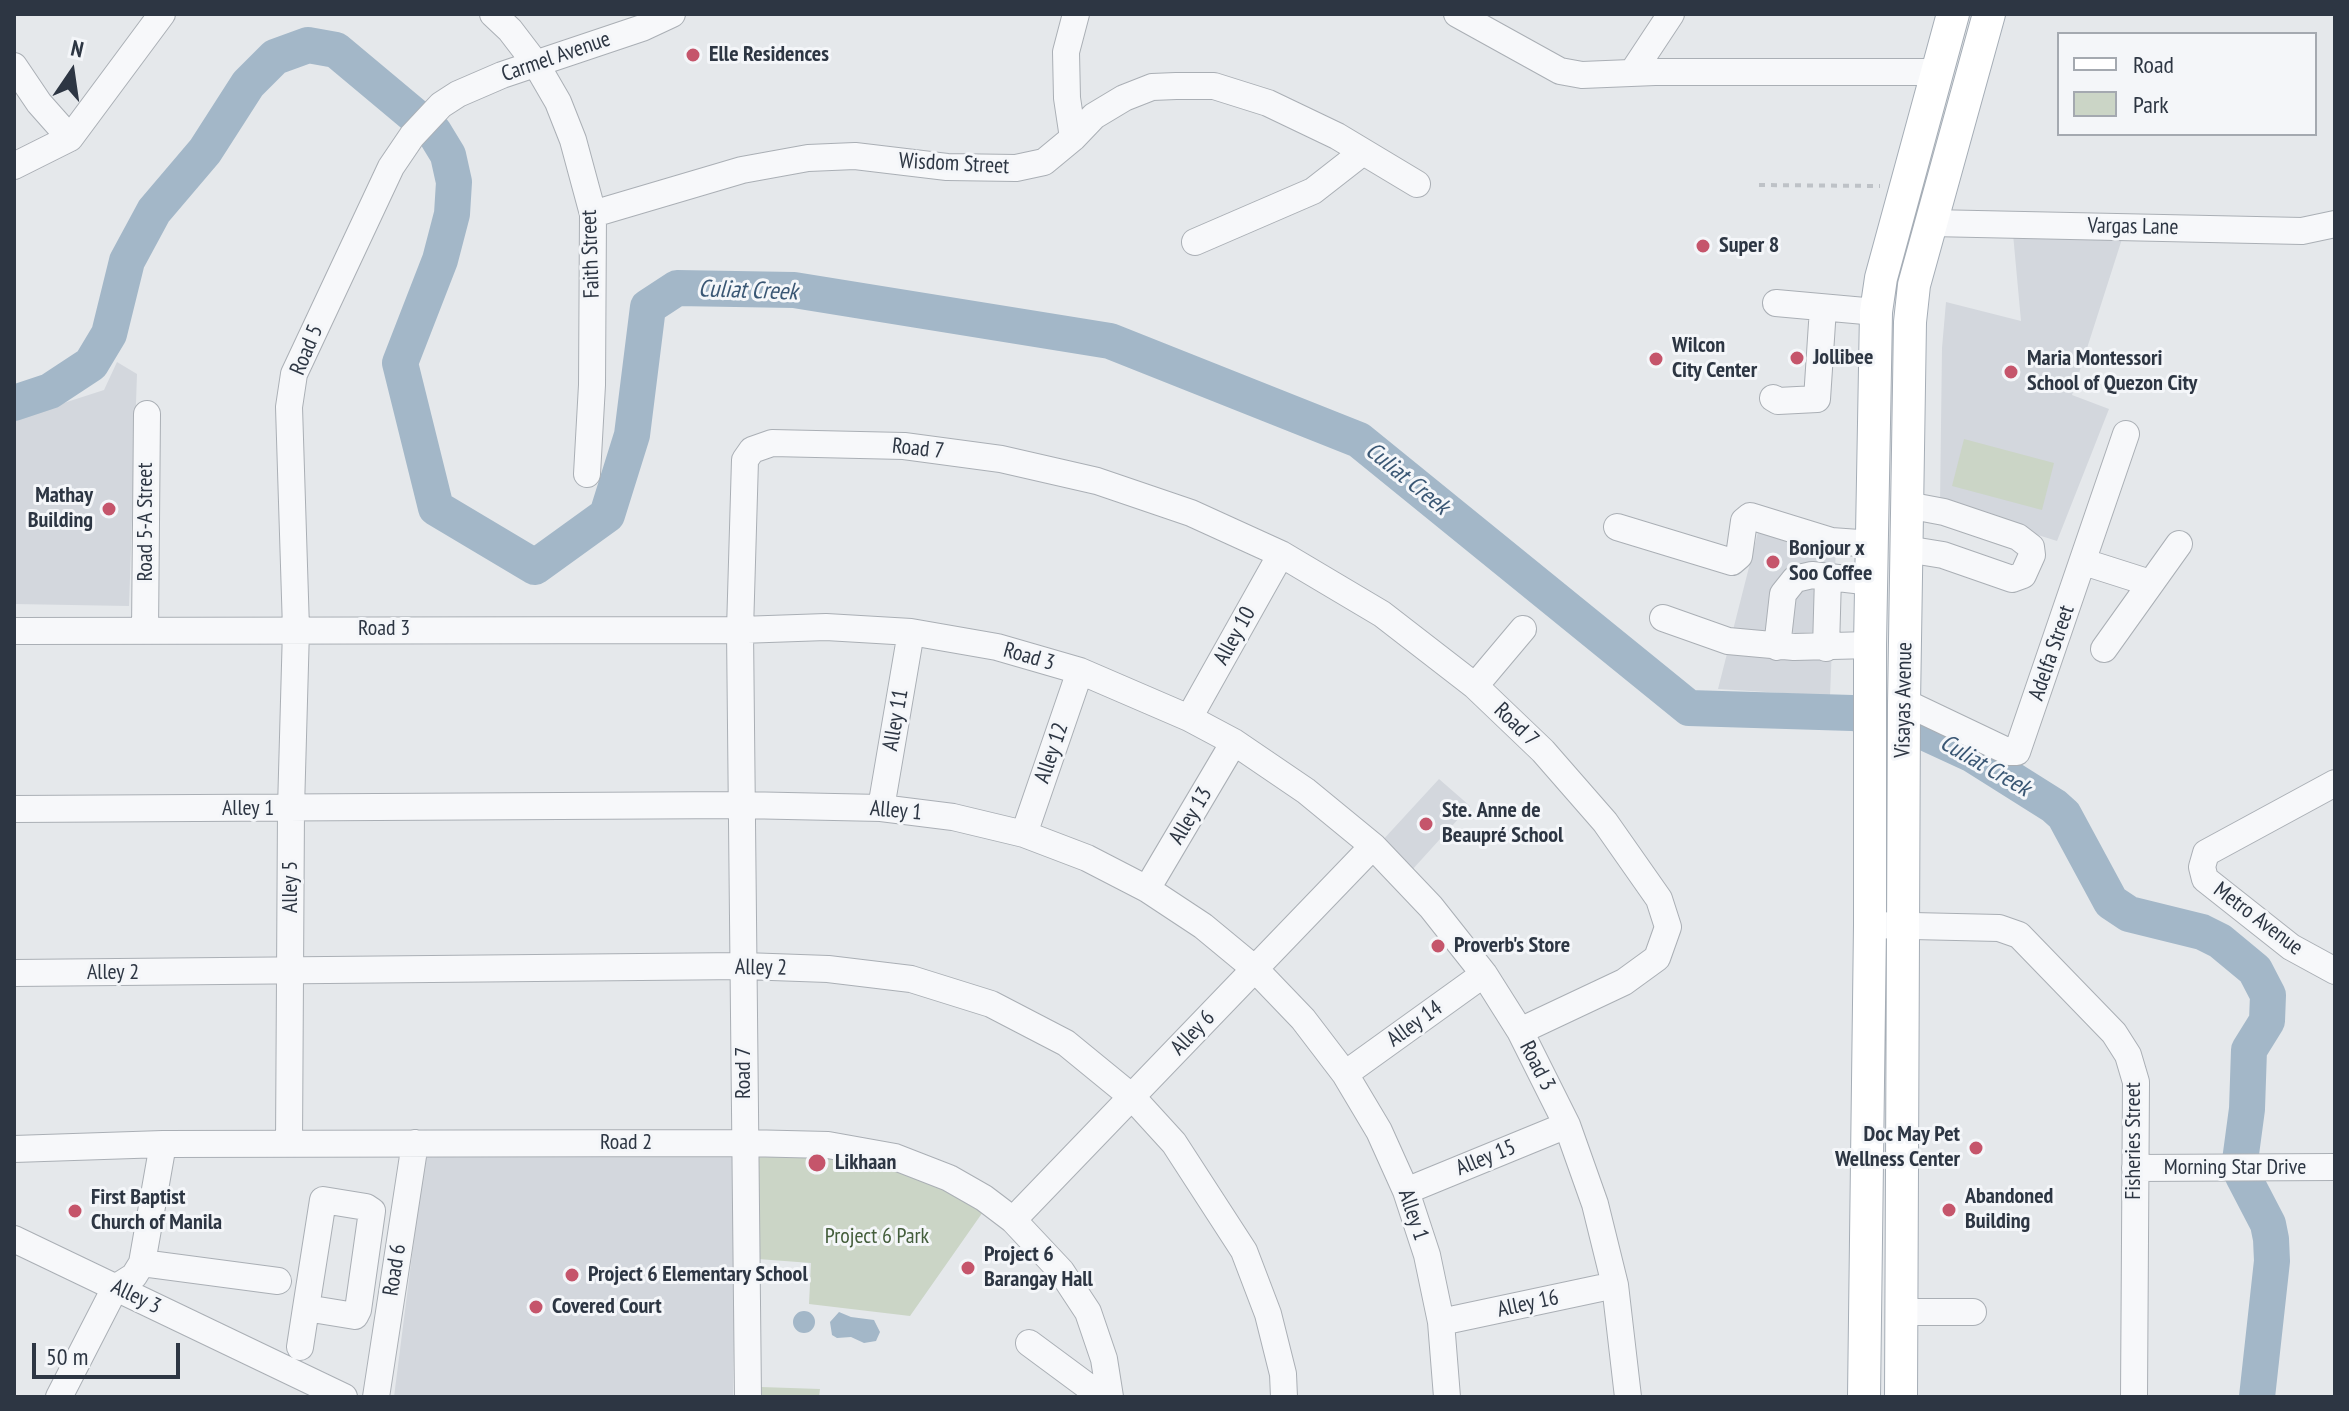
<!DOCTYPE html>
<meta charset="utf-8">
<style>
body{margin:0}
#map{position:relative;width:2349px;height:1411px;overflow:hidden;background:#e5e8eb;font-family:"PT Sans Narrow",sans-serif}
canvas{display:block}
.frame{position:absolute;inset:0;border:16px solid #2d3643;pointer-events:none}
.legend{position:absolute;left:2057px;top:32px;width:260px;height:104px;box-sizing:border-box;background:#f4f6f9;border:2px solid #a4a9b0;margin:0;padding:10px 14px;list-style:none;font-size:24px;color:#2d3643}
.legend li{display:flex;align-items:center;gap:16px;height:40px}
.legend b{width:40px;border:2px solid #a4a9b0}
.north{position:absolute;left:32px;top:32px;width:80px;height:80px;-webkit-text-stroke:6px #f4f6f9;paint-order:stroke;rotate:13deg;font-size:22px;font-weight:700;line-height:32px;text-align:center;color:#2d3643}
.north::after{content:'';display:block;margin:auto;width:28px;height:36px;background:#2d3643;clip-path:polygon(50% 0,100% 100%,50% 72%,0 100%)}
.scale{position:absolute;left:32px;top:1343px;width:148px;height:36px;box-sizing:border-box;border:4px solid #2d3643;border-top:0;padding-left:10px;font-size:24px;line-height:28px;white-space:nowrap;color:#2d3643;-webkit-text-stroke:6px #f4f6f9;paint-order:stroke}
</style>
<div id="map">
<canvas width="2349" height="1411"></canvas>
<div class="frame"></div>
<ul class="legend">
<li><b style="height:10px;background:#fff"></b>Road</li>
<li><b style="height:22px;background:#cbd5c6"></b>Park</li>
</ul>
<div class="north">N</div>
<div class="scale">50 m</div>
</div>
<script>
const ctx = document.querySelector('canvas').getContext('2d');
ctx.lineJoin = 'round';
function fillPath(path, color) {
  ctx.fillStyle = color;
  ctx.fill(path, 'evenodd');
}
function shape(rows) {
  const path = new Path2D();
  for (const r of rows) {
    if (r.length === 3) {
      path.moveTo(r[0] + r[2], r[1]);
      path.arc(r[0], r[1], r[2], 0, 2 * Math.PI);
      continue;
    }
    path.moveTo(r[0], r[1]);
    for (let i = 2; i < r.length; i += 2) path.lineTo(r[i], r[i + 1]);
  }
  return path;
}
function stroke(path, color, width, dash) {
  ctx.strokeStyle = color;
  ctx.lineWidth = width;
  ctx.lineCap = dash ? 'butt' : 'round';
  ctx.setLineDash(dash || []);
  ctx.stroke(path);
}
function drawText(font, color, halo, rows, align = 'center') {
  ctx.font = font + ' "PT Sans Narrow",sans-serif';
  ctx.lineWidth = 6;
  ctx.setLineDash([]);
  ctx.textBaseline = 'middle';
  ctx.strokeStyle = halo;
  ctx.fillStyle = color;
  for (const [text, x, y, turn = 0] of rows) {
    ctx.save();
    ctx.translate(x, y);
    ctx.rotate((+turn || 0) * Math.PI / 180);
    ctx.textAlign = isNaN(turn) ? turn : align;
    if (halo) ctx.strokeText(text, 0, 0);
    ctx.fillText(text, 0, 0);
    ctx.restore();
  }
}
const built = shape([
 [2013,234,2122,239,2072,395,2109,409,2057,541,1940,504,1942,348,1946,302,2021,321],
 [117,362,137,374,129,606,14,604,14,419,104,390],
 [1760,524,1836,546,1830,696,1718,689],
 [1439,779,1470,806,1412,870,1381,842],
 [736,1152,733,1397,394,1397,425,1153]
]);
const green = shape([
 [1964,439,2054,463,2042,510,1952,486],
 [753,1152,826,1153,895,1166,985,1209,910,1316,809,1304,811,1263,758,1259],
 [761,1387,820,1389,819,1397,761,1397]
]);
const water = shape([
 [804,1322,11],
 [839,1312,851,1317,874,1320,880,1332,876,1341,864,1343,851,1337,837,1338,832,1335,830,1322]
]);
const river = shape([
 [14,403,50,391,91,364,109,334,127,261,154,211,205,151,248,84,275,57,308,45,336,50,434,132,448,155,454,182,452,214,440,260,400,363,436,508,535,567,607,515,632,435,648,307,677,288,794,290,1110,341,1359,440,1689,708,1852,713,1895,719,1973,755,2054,806,2064,815,2111,902,2129,914,2202,932,2220,941,2255,970,2268,995,2267,1021,2249,1050,2247,1109,2240,1161,2243,1176,2268,1224,2271,1239,2272,1261,2257,1397]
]);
const path = shape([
 [1759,185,1880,186]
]);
const minor = shape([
 [493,14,510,30,536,64,558,102,573,140,593,214,592,385,587,474],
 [1457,14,1560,71,1582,75,1655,72,1937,72],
 [14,66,39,103,70,138],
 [1632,73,1671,14],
 [1073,138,1067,98,1066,52,1076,14],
 [14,166,70,138,162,14],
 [593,214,742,170,808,158,855,156,947,167,1016,168,1044,162,1073,138,1094,116,1124,98,1152,87,1176,86,1214,86,1268,103,1337,136,1417,184],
 [1931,223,2302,231,2335,224],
 [1195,242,1313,191,1363,152],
 [1776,303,1876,312],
 [1773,398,1778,401,1817,399,1823,308],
 [1617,527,1732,562,1739,556,1744,521,1750,516,1831,541,1873,544],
 [1906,549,1943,555,2012,579,2023,575,2032,555,2031,547,2018,537,1944,512,1907,505],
 [2084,562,2150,583],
 [1663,618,1728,641,1794,647,1870,645],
 [14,631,740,630,826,627,911,632,997,647,1080,671,1189,718,1234,742,1306,791,1373,846,1431,907,1484,974,1520,1031,1567,1125,1595,1204,1615,1285,1628,1397],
 [145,631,147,414],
 [1777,647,1783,594,1795,579,1812,575,1872,582],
 [1826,648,1828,577],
 [2104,649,2179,544],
 [1475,686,1523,629],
 [1904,702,2009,752,2017,752,2126,434],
 [1189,718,1281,554],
 [2335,783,2206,853,2202,867,2205,879,2291,947,2335,971],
 [881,808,911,632],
 [14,809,741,805,881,808,953,817,1024,834,1087,858,1147,889,1203,926,1255,969,1303,1019,1345,1074,1379,1131,1406,1191,1427,1255,1441,1322,1447,1397],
 [1024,834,1080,671],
 [1147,889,1234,742],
 [1870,925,1999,928,2019,935,2114,1033,2128,1055,2136,1082,2134,1397],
 [14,973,744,966,828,969,911,979,991,1004,1066,1043,1132,1097,1174,1143,1244,1251,1268,1314,1283,1374,1284,1397],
 [1345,1074,1484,974],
 [289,1144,291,809,296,629,289,407,294,374,391,167,412,136,441,105,458,94,502,75,642,28,672,14],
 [14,1149,163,1144,745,1143,828,1145,895,1157,949,1178,984,1198,1013,1220,1061,1271,1088,1312,1104,1359,1110,1397],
 [2135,1168,2335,1167],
 [1406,1191,1567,1125],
 [323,1200,366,1207,372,1211,358,1310,355,1316,306,1308,323,1200],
 [1013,1220,1373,846],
 [14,1239,344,1397],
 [142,1263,278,1281],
 [1902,1312,1973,1312],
 [1441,1322,1615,1285],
 [1029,1343,1102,1397],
 [300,1347,306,1308],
 [59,1397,115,1288,134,1276,142,1263,163,1144],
 [376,1397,415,1143],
 [748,1397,740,630,745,460,752,450,772,443,904,446,1001,459,1097,481,1191,513,1281,554,1382,614,1475,686,1543,751,1605,822,1659,899,1668,927,1657,958,1624,982,1520,1031]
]);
const major = shape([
 [1864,1397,1870,925,1870,645,1876,312,1881,278,1953,14],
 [1901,1397,1904,704,1910,322,1914,285,1989,14]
]);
const markers = [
 [693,55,8,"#c5556b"],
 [1703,246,8,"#c5556b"],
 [1797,358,8,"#c5556b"],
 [1656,359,8,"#c5556b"],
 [2011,372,8,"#c5556b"],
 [109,509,8,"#c5556b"],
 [1773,562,8,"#c5556b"],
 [1426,824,8,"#c5556b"],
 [1438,946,8,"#c5556b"],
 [1976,1148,8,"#c5556b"],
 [817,1163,10,"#c5556b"],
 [1949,1210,8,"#c5556b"],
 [75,1211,8,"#c5556b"],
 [968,1268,8,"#c5556b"],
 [572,1275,8,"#c5556b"],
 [536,1307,8,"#c5556b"]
];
const poiNames = [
 ["Elle Residences",709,55],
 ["Super 8",1719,246],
 ["Wilcon",1672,346],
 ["City Center",1672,371],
 ["Jollibee",1813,358],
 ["Maria Montessori",2027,359],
 ["School of Quezon City",2027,384],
 ["Mathay",93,496,"right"],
 ["Building",93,521,"right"],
 ["Bonjour x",1789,549],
 ["Soo Coffee",1789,574],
 ["Ste. Anne de",1442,811],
 ["Beaupré School",1442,836],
 ["Proverb's Store",1454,946],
 ["Doc May Pet",1960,1135,"right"],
 ["Wellness Center",1960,1160,"right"],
 ["Likhaan",835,1163],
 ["Abandoned",1965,1197],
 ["Building",1965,1222],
 ["First Baptist",91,1198],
 ["Church of Manila",91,1223],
 ["Project 6",984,1255],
 ["Barangay Hall",984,1280],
 ["Project 6 Elementary School",588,1275],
 ["Covered Court",552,1307]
];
const streetNames = [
 ["Carmel Avenue",556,57,-19],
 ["Wisdom Street",954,164,3],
 ["Vargas Lane",2133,227,1],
 ["Faith Street",591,254,-92],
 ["Road 5",307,350,-67],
 ["Road 7",918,449,6],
 ["Road 5-A Street",146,522,-90],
 ["Road 3",384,629],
 ["Alley 10",1235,636,-61],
 ["Adelfa Street",2052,653,-71],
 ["Road 3",1029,657,16],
 ["Visayas Avenue",1904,700,-89],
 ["Alley 11",896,720,-80],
 ["Road 7",1516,725,44],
 ["Alley 12",1052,753,-71],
 ["Alley 1",248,809],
 ["Alley 1",896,811,5],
 ["Alley 13",1191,816,-59],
 ["Alley 5",291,887,-90],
 ["Metro Avenue",2258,919,37],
 ["Alley 2",761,968,1],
 ["Alley 2",113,973],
 ["Alley 14",1415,1024,-36],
 ["Alley 6",1193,1033,-46],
 ["Road 3",1537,1066,63],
 ["Road 7",744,1073,-90],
 ["Fisheries Street",2134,1141,-90],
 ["Road 2",626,1143],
 ["Alley 15",1486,1158,-22],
 ["Morning Star Drive",2235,1168],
 ["Alley 1",1413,1215,71],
 ["Road 6",395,1270,-81],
 ["Alley 3",136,1297,26],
 ["Alley 16",1528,1304,-12]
];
const parkNames = [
 ["Project 6 Park",877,1237]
];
const waterNames = [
 ["Culiat Creek",748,291,2],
 ["Culiat Creek",1407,479,39],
 ["Culiat Creek",1985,766,30]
];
fillPath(built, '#d3d7dd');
fillPath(green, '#cbd5c6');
fillPath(water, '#a3b7c8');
stroke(river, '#a3b7c8', 36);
stroke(minor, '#aaafb5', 28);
stroke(major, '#a5adb6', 34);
stroke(path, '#bec2c7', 4, [6, 6]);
stroke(minor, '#f7f8fa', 26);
stroke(major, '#fff', 32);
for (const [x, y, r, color] of markers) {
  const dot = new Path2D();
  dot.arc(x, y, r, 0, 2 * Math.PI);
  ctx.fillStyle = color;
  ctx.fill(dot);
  stroke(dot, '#f4f6f9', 3);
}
drawText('bold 22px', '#2d3643', '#f4f6f9', poiNames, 'left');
drawText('22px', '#2d3643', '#f4f6f9', streetNames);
drawText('22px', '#435d3b', '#f4f6f9', parkNames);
drawText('italic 24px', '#3a5774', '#f4f6f9', waterNames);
</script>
